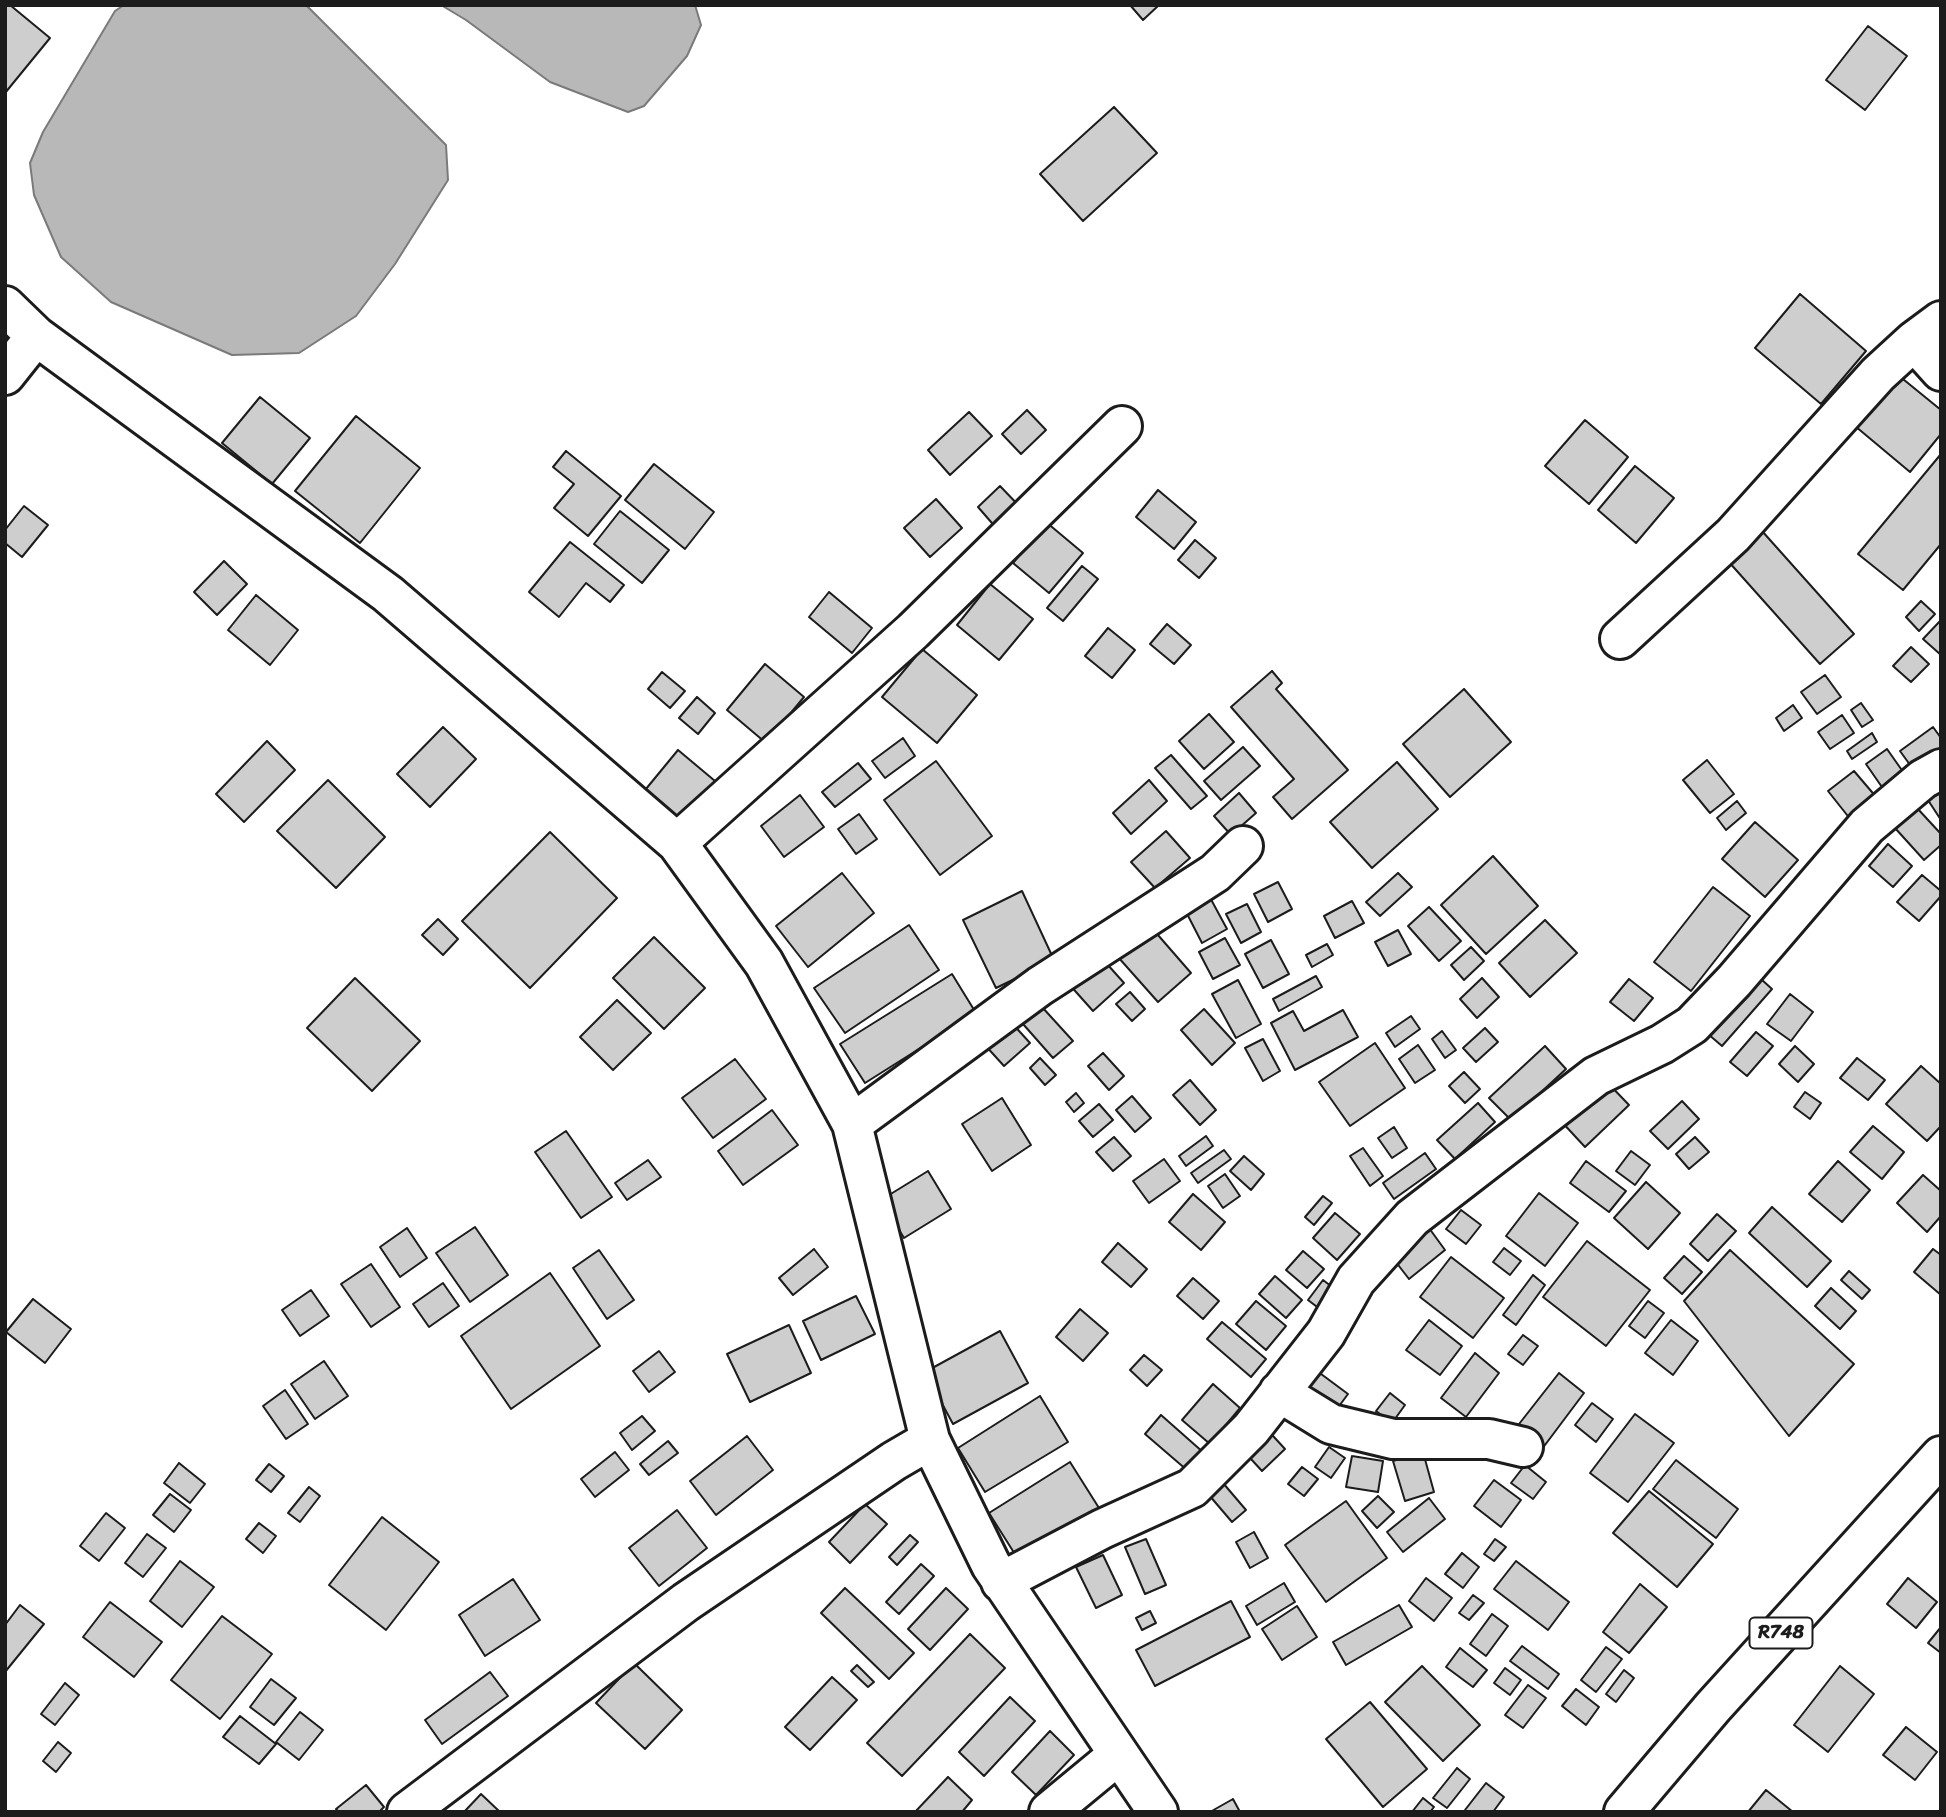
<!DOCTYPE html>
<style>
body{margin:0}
#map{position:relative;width:1946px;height:1817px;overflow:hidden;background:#fff;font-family:Sriracha,sans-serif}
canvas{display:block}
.frame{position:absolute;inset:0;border:7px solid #1c1c1c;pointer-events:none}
</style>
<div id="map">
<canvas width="1946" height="1817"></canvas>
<div class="frame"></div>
</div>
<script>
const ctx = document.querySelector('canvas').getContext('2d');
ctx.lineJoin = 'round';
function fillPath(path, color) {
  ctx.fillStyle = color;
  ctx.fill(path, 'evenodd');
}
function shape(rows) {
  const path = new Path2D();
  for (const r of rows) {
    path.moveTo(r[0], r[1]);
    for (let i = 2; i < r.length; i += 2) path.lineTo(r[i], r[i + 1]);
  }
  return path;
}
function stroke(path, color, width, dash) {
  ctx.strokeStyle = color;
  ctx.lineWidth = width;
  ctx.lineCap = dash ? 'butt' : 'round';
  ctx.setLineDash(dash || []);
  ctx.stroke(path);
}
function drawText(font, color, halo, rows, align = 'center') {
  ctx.font = font + ' Sriracha,sans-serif';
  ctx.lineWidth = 5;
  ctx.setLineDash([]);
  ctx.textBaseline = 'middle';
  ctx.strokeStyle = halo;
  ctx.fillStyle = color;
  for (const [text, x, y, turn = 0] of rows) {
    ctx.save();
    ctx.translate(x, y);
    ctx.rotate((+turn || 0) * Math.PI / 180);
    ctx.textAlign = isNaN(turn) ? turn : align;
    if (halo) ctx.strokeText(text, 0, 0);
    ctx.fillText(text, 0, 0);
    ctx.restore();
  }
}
const water = shape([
 [124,5,306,5,446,145,448,180,395,264,356,316,299,353,232,355,111,302,61,257,34,195,30,163,43,132,115,11,124,5],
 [441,5,695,5,701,25,687,56,644,106,628,112,550,82,466,20,441,5]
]);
const building = shape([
 [5,5,10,5,50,38,5,93,5,5],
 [1130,5,1159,5,1143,20,1130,5],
 [1868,26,1907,56,1865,110,1826,80,1868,26],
 [1114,107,1157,153,1083,221,1040,174,1114,107],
 [1800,294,1866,351,1821,404,1755,348,1800,294],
 [1898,375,1941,410,1941,434,1910,472,1855,426,1898,375],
 [260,397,310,438,272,484,222,443,260,397],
 [1027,410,1046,430,1021,454,1002,434,1027,410],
 [969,412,992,436,950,475,928,450,969,412],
 [356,416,420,468,360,543,295,491,356,416],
 [1585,420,1628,457,1589,504,1545,466,1585,420],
 [566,451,621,496,588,536,554,508,574,484,553,467,566,451],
 [1941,454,1941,544,1903,590,1858,554,1941,454],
 [654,464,714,512,685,549,625,500,654,464],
 [1635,466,1674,498,1636,543,1598,510,1635,466],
 [1000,486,1022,509,998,530,978,507,1000,486],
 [1158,490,1196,522,1174,549,1136,517,1158,490],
 [936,499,962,528,930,557,904,528,936,499],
 [24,506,48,525,22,557,5,543,5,530,24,506],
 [620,511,669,550,642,583,594,544,620,511],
 [1046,522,1083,553,1049,593,1013,563,1046,522],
 [1762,531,1854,634,1820,664,1728,561,1762,531],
 [1195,540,1216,558,1199,578,1178,560,1195,540],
 [570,542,624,585,610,602,586,583,559,617,529,592,570,542],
 [224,561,247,584,217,615,194,592,224,561],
 [1082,566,1098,579,1063,621,1047,608,1082,566],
 [990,584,1033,619,999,660,957,625,990,584],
 [829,592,872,628,852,653,809,617,829,592],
 [256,595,298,630,270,665,228,630,256,595],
 [1921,601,1935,614,1919,631,1906,617,1921,601],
 [1941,620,1941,655,1923,639,1941,620],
 [1167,624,1191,645,1174,664,1150,644,1167,624],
 [1108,628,1135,650,1112,678,1085,656,1108,628],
 [1911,647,1929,664,1911,682,1893,666,1911,647],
 [922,649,977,695,937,743,882,697,922,649],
 [765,664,804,697,766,743,727,710,765,664],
 [1272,671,1282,683,1276,689,1348,770,1292,819,1273,797,1294,779,1231,707,1272,671],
 [662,672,685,691,670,708,648,689,662,672],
 [1825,675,1841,697,1817,714,1801,692,1825,675],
 [1464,689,1511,742,1450,797,1403,744,1464,689],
 [697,697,715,713,698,734,679,718,697,697],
 [1861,703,1873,720,1862,727,1851,710,1861,703],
 [1793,705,1802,718,1784,731,1776,718,1793,705],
 [1209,714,1234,742,1204,769,1179,741,1209,714],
 [1842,715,1854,733,1830,749,1818,732,1842,715],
 [443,727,476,759,430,807,397,774,443,727],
 [1933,727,1941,738,1941,750,1913,769,1900,751,1933,727],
 [1872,733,1877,742,1852,759,1847,751,1872,733],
 [903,738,915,756,885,778,872,761,903,738],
 [267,741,295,770,244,822,216,794,267,741],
 [1243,747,1260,766,1221,800,1204,781,1243,747],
 [1887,749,1906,776,1884,790,1866,764,1887,749],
 [678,750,715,781,678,826,641,795,678,750],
 [1171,755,1207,796,1191,809,1155,768,1171,755],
 [1707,760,1734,794,1710,813,1683,780,1707,760],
 [936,761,992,836,940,875,884,800,936,761],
 [1397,762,1438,809,1372,868,1330,822,1397,762],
 [858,763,871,779,835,807,822,792,858,763],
 [1854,771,1877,798,1851,820,1828,791,1854,771],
 [328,780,385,837,336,888,277,831,328,780],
 [1149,780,1167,801,1131,834,1113,813,1149,780],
 [1941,782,1941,820,1924,794,1941,782],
 [1239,793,1256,813,1231,835,1214,816,1239,793],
 [800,795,824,827,784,857,761,826,800,795],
 [1737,801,1746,813,1726,830,1717,818,1737,801],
 [1917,808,1941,834,1941,845,1924,860,1895,828,1917,808],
 [859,814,877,839,856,854,838,829,859,814],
 [1755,822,1798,860,1765,897,1722,859,1755,822],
 [1166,831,1190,858,1155,888,1131,862,1166,831],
 [550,832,617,898,530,988,462,921,550,832],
 [1888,844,1912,866,1893,887,1869,866,1888,844],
 [1493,856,1538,906,1486,954,1441,905,1493,856],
 [842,873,874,913,808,967,776,926,842,873],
 [1398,873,1412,887,1380,916,1366,902,1398,873],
 [1922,875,1941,891,1941,896,1919,921,1897,902,1922,875],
 [1278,882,1292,909,1268,922,1254,894,1278,882],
 [1713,887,1750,916,1691,991,1654,962,1713,887],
 [1022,891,1054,960,996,988,963,920,1022,891],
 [1207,892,1227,929,1202,943,1183,906,1207,892],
 [1352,901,1364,923,1335,938,1324,916,1352,901],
 [1247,904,1261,932,1241,943,1226,914,1247,904],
 [1429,907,1461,941,1439,961,1408,926,1429,907],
 [438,919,458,939,443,955,422,935,438,919],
 [1545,920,1577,953,1530,997,1499,963,1545,920],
 [909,925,939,970,845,1033,814,988,909,925],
 [1151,927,1191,973,1158,1002,1118,957,1151,927],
 [1398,930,1411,954,1388,966,1375,942,1398,930],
 [654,937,705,988,664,1029,613,978,654,937],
 [1225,938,1240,965,1213,979,1199,952,1225,938],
 [1271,940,1289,974,1263,988,1245,954,1271,940],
 [1327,944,1333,955,1312,967,1306,955,1327,944],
 [1471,947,1484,961,1464,980,1451,965,1471,947],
 [1099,955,1124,983,1093,1011,1068,983,1099,955],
 [1751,970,1772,989,1722,1046,1701,1028,1751,970],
 [952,974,976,1013,865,1083,840,1044,952,974],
 [1316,976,1322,987,1279,1011,1273,999,1316,976],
 [355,978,420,1041,372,1091,307,1028,355,978],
 [1482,978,1499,997,1477,1018,1460,999,1482,978],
 [1629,979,1653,998,1634,1021,1610,1002,1629,979],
 [1238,980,1261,1024,1236,1038,1212,994,1238,980],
 [1130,992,1145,1009,1132,1021,1116,1004,1130,992],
 [1790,994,1813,1012,1791,1041,1767,1024,1790,994],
 [617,1000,651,1033,613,1070,580,1037,617,1000],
 [1042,1007,1073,1041,1053,1058,1023,1024,1042,1007],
 [1204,1009,1235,1043,1212,1065,1181,1030,1204,1009],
 [1343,1010,1358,1037,1295,1070,1271,1023,1293,1011,1304,1031,1343,1010],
 [1411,1016,1420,1029,1395,1047,1386,1033,1411,1016],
 [1010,1021,1030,1043,1004,1066,984,1044,1010,1021],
 [1485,1028,1498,1042,1476,1062,1463,1048,1485,1028],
 [1442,1031,1456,1050,1445,1058,1432,1039,1442,1031],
 [1756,1032,1773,1046,1747,1076,1730,1062,1756,1032],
 [1263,1039,1280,1071,1263,1081,1245,1048,1263,1039],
 [1375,1043,1405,1088,1350,1126,1319,1082,1375,1043],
 [1418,1045,1435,1070,1415,1083,1399,1059,1418,1045],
 [1545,1046,1566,1069,1511,1120,1489,1098,1545,1046],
 [1795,1046,1814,1064,1798,1082,1779,1064,1795,1046],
 [1103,1053,1124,1076,1109,1090,1088,1066,1103,1053],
 [1040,1058,1056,1075,1045,1085,1030,1068,1040,1058],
 [1857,1058,1885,1080,1868,1100,1840,1078,1857,1058],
 [735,1059,766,1099,713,1138,682,1098,735,1059],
 [1921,1066,1941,1084,1941,1126,1927,1141,1886,1104,1921,1066],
 [1464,1072,1480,1089,1465,1103,1449,1086,1464,1072],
 [1604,1079,1629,1105,1585,1147,1560,1120,1604,1079],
 [1190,1080,1216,1110,1200,1125,1173,1095,1190,1080],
 [1805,1092,1821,1103,1810,1119,1794,1107,1805,1092],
 [1076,1093,1084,1103,1074,1112,1066,1102,1076,1093],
 [1132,1096,1151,1118,1135,1132,1116,1110,1132,1096],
 [1002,1098,1031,1145,992,1171,962,1124,1002,1098],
 [1682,1101,1699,1119,1668,1149,1650,1131,1682,1101],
 [1478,1103,1495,1122,1455,1159,1437,1140,1478,1103],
 [1099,1104,1113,1120,1093,1137,1079,1121,1099,1104],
 [772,1110,798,1145,743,1185,718,1151,772,1110],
 [1873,1126,1904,1152,1882,1179,1850,1152,1873,1126],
 [1394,1127,1407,1148,1392,1158,1378,1138,1394,1127],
 [566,1131,612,1197,581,1218,535,1152,566,1131],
 [1206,1136,1213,1146,1186,1166,1179,1156,1206,1136],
 [1114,1137,1131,1156,1113,1171,1096,1152,1114,1137],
 [1695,1137,1709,1152,1689,1169,1676,1154,1695,1137],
 [1363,1148,1383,1176,1370,1186,1350,1156,1363,1148],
 [1224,1150,1231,1159,1198,1183,1191,1173,1224,1150],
 [1631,1151,1650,1165,1635,1185,1616,1171,1631,1151],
 [1425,1153,1436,1169,1394,1199,1383,1183,1425,1153],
 [1244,1156,1264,1174,1251,1190,1230,1171,1244,1156],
 [1164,1159,1180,1181,1149,1203,1133,1181,1164,1159],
 [648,1160,661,1177,627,1200,615,1183,648,1160],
 [1586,1161,1626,1191,1609,1212,1570,1183,1586,1161],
 [1838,1161,1870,1190,1842,1222,1809,1194,1838,1161],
 [928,1171,951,1209,904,1238,881,1200,928,1171],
 [1225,1174,1240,1196,1223,1208,1208,1186,1225,1174],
 [1923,1175,1941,1191,1941,1216,1927,1232,1897,1203,1923,1175],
 [1646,1182,1680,1213,1648,1249,1614,1218,1646,1182],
 [1539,1193,1578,1223,1545,1266,1506,1236,1539,1193],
 [1193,1194,1225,1222,1201,1250,1169,1222,1193,1194],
 [1323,1196,1332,1203,1314,1225,1305,1217,1323,1196],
 [1772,1207,1831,1261,1807,1287,1749,1233,1772,1207],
 [1461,1210,1481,1225,1466,1244,1446,1229,1461,1210],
 [1335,1213,1360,1234,1337,1260,1313,1238,1335,1213],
 [1717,1214,1736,1231,1708,1261,1690,1244,1717,1214],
 [475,1227,508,1275,470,1302,436,1253,475,1227],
 [407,1228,427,1258,400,1277,380,1247,407,1228],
 [1429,1228,1445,1250,1409,1279,1392,1257,1429,1228],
 [1587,1241,1650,1290,1606,1346,1543,1297,1587,1241],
 [1118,1243,1147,1269,1131,1287,1102,1262,1118,1243],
 [1504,1248,1521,1261,1510,1275,1493,1262,1504,1248],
 [814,1249,828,1267,793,1295,779,1278,814,1249],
 [1933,1249,1941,1255,1941,1295,1914,1272,1933,1249],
 [599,1250,634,1300,607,1319,573,1268,599,1250],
 [1730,1250,1854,1364,1789,1436,1684,1301,1730,1250],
 [1303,1251,1324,1269,1307,1288,1286,1270,1303,1251],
 [1684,1256,1702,1272,1682,1294,1664,1278,1684,1256],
 [1451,1257,1504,1298,1473,1338,1420,1297,1451,1257],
 [371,1264,400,1307,371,1327,341,1284,371,1264],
 [1849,1271,1870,1290,1862,1299,1841,1280,1849,1271],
 [550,1273,600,1346,511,1409,461,1336,550,1273],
 [1533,1275,1545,1285,1516,1325,1503,1315,1533,1275],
 [1275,1276,1302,1300,1286,1318,1259,1294,1275,1276],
 [1193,1278,1219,1301,1203,1319,1177,1296,1193,1278],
 [1323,1280,1340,1293,1325,1313,1308,1300,1323,1280],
 [443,1283,459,1306,429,1327,413,1304,443,1283],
 [1831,1288,1856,1311,1840,1329,1815,1306,1831,1288],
 [311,1290,329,1316,300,1336,282,1310,311,1290],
 [856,1296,875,1334,821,1360,803,1321,856,1296],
 [33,1299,71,1329,45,1363,6,1332,33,1299],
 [1256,1301,1286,1326,1266,1350,1236,1324,1256,1301],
 [1648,1301,1664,1313,1645,1338,1629,1326,1648,1301],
 [1080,1309,1108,1333,1083,1361,1056,1337,1080,1309],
 [1429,1320,1462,1346,1440,1375,1406,1350,1429,1320],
 [1671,1320,1698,1341,1673,1375,1645,1353,1671,1320],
 [1222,1322,1266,1359,1251,1377,1207,1339,1222,1322],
 [789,1325,811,1373,750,1402,727,1354,789,1325],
 [1000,1331,1028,1383,953,1424,925,1372,1000,1331],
 [1523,1335,1538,1346,1523,1365,1508,1354,1523,1335],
 [659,1351,675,1372,649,1392,633,1371,659,1351],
 [1475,1353,1499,1373,1466,1417,1441,1398,1475,1353],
 [1144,1355,1162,1370,1147,1386,1130,1370,1144,1355],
 [324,1361,348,1396,315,1419,291,1384,324,1361],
 [1313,1368,1348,1394,1334,1413,1299,1386,1313,1368],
 [1559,1373,1584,1393,1539,1453,1512,1433,1559,1373],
 [1213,1384,1240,1408,1210,1444,1182,1420,1213,1384],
 [285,1390,308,1424,286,1439,263,1406,285,1390],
 [1390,1393,1405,1405,1392,1423,1376,1411,1390,1393],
 [1040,1396,1068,1442,985,1492,958,1448,1040,1396],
 [1592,1403,1613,1419,1596,1442,1575,1425,1592,1403],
 [1635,1414,1674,1443,1628,1502,1590,1473,1635,1414],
 [1161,1415,1204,1453,1188,1471,1145,1434,1161,1415],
 [642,1416,655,1431,632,1450,620,1433,642,1416],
 [1263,1425,1285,1449,1262,1471,1240,1447,1263,1425],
 [747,1436,773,1470,716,1515,690,1481,747,1436],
 [668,1441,678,1453,649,1475,640,1464,668,1441],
 [1329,1447,1345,1458,1331,1478,1315,1467,1329,1447],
 [615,1452,629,1470,595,1497,581,1479,615,1452],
 [1423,1452,1434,1492,1405,1501,1393,1461,1423,1452],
 [1352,1456,1383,1461,1378,1492,1346,1487,1352,1456],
 [1676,1460,1738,1509,1716,1538,1653,1489,1676,1460],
 [1070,1462,1099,1508,1018,1559,989,1513,1070,1462],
 [179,1463,205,1484,190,1503,164,1483,179,1463],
 [269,1464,284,1476,271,1492,256,1480,269,1464],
 [1525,1465,1546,1482,1533,1499,1511,1483,1525,1465],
 [1302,1467,1318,1479,1304,1496,1288,1484,1302,1467],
 [1494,1480,1521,1500,1501,1527,1474,1506,1494,1480],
 [1223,1483,1246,1510,1232,1522,1209,1495,1223,1483],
 [309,1487,320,1496,300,1522,288,1513,309,1487],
 [1649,1491,1713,1544,1677,1587,1613,1533,1649,1491],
 [170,1494,191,1510,174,1532,153,1515,170,1494],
 [1378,1496,1394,1512,1377,1528,1362,1511,1378,1496],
 [1429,1498,1445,1519,1403,1552,1387,1532,1429,1498],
 [1346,1501,1387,1558,1326,1602,1285,1545,1346,1501],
 [865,1504,887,1524,850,1563,829,1542,865,1504],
 [677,1510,707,1548,659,1586,629,1548,677,1510],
 [106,1513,125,1528,99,1561,80,1546,106,1513],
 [382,1517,439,1562,386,1630,329,1585,382,1517],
 [259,1523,276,1536,263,1553,246,1539,259,1523],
 [1254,1532,1268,1558,1250,1568,1236,1542,1254,1532],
 [147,1534,166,1548,143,1577,125,1563,147,1534],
 [910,1535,918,1542,897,1565,889,1557,910,1535],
 [1146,1539,1166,1585,1145,1594,1125,1547,1146,1539],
 [1495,1539,1506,1547,1494,1561,1484,1554,1495,1539],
 [1462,1553,1479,1567,1463,1588,1445,1574,1462,1553],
 [1103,1555,1122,1595,1096,1608,1076,1567,1103,1555],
 [180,1561,214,1587,182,1627,150,1601,180,1561],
 [1516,1561,1569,1602,1548,1630,1494,1589,1516,1561],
 [921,1564,934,1576,899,1614,886,1602,921,1564],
 [1426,1578,1452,1598,1434,1621,1409,1601,1426,1578],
 [1908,1578,1937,1602,1916,1628,1887,1604,1908,1578],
 [513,1579,540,1620,485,1656,459,1615,513,1579],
 [1284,1583,1295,1602,1257,1625,1246,1606,1284,1583],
 [1640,1584,1667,1607,1629,1653,1603,1632,1640,1584],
 [845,1588,914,1653,889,1679,821,1613,845,1588],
 [946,1588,968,1609,930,1650,908,1629,946,1588],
 [1473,1595,1484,1603,1469,1620,1459,1613,1473,1595],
 [1231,1601,1250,1637,1155,1686,1136,1650,1231,1601],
 [110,1602,162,1642,134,1677,83,1637,110,1602],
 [20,1605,44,1624,5,1672,5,1625,20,1605],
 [1399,1605,1412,1627,1346,1665,1333,1642,1399,1605],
 [1297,1606,1317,1637,1282,1660,1262,1629,1297,1606],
 [1150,1611,1156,1623,1142,1630,1136,1618,1150,1611],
 [1492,1614,1508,1626,1486,1656,1470,1644,1492,1614],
 [222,1616,272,1654,220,1719,171,1680,222,1616],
 [1941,1627,1941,1653,1928,1643,1941,1627],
 [970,1634,1005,1668,902,1776,867,1743,970,1634],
 [1522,1646,1559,1674,1548,1689,1510,1661,1522,1646],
 [1606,1647,1622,1659,1596,1692,1581,1680,1606,1647],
 [1460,1648,1487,1670,1473,1687,1446,1667,1460,1648],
 [634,1663,682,1710,645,1749,596,1703,634,1663],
 [857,1665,874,1682,868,1687,851,1671,857,1665],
 [1422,1666,1480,1725,1443,1761,1385,1702,1422,1666],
 [1840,1666,1874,1694,1828,1752,1794,1725,1840,1666],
 [1505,1668,1521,1680,1510,1695,1494,1683,1505,1668],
 [1624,1670,1634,1678,1616,1702,1606,1694,1624,1670],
 [490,1672,508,1696,442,1744,425,1720,490,1672],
 [832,1677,857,1700,810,1750,785,1727,832,1677],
 [271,1679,296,1698,274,1725,250,1707,271,1679],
 [65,1683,79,1695,55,1725,41,1714,65,1683],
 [1528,1685,1546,1698,1523,1728,1505,1715,1528,1685],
 [1576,1689,1599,1707,1586,1725,1562,1706,1576,1689],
 [1010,1697,1035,1721,984,1776,959,1752,1010,1697],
 [1370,1702,1427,1769,1383,1807,1326,1739,1370,1702],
 [300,1712,323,1730,299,1760,276,1742,300,1712],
 [240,1716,276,1744,259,1764,223,1737,240,1716],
 [1906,1727,1937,1752,1915,1780,1883,1755,1906,1727],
 [1050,1731,1074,1755,1036,1795,1012,1772,1050,1731],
 [58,1742,71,1753,56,1772,43,1761,58,1742],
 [1457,1768,1470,1779,1447,1808,1433,1798,1457,1768],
 [948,1777,972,1800,962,1812,915,1812,948,1777],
 [1486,1783,1504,1797,1493,1812,1467,1812,1465,1810,1486,1783],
 [366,1785,384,1807,379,1812,339,1812,336,1809,366,1785],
 [1766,1790,1793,1812,1748,1812,1766,1790],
 [481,1794,500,1812,464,1812,481,1794],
 [1423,1798,1434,1807,1430,1812,1412,1812,1423,1798],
 [1233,1799,1240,1812,1210,1812,1233,1799]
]);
const minor = shape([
 [5,306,36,336,388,594,677,843,764,963,852,1124,930,1440,991,1565,1158,1812],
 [1941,321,1914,341,1941,371],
 [5,375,36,336],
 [1620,639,1733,535,1878,374,1914,341],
 [677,843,913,631,1122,426],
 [852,1124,1040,986,1215,873,1243,846],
 [1279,1392,1331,1424,1393,1439,1489,1439,1523,1447],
 [1001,1582,1102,1529,1192,1488,1251,1429,1326,1333,1356,1280,1412,1218,1596,1076,1662,1044,1692,1025,1734,981,1867,826,1923,779,1941,769],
 [407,1812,686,1602,894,1461,930,1440],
 [1049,1812,1118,1755]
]);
const major = shape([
 [1624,1812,1713,1707,1941,1456]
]);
const shields = [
 [1781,1633,63]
];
const shieldNames = [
 ["R748",1781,1633]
];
fillPath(water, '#b8b8b8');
stroke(water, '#7a7a7a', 2);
fillPath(building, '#cecece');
stroke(building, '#1c1c1c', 2);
stroke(minor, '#1c1c1c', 44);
stroke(major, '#1c1c1c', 44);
stroke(minor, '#fff', 38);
stroke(major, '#fff', 38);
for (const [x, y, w] of shields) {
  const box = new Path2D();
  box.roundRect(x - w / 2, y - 15.5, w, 31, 5);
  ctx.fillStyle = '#fff';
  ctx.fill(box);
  stroke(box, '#1c1c1c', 2);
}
drawText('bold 19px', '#1c1c1c', null, shieldNames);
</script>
